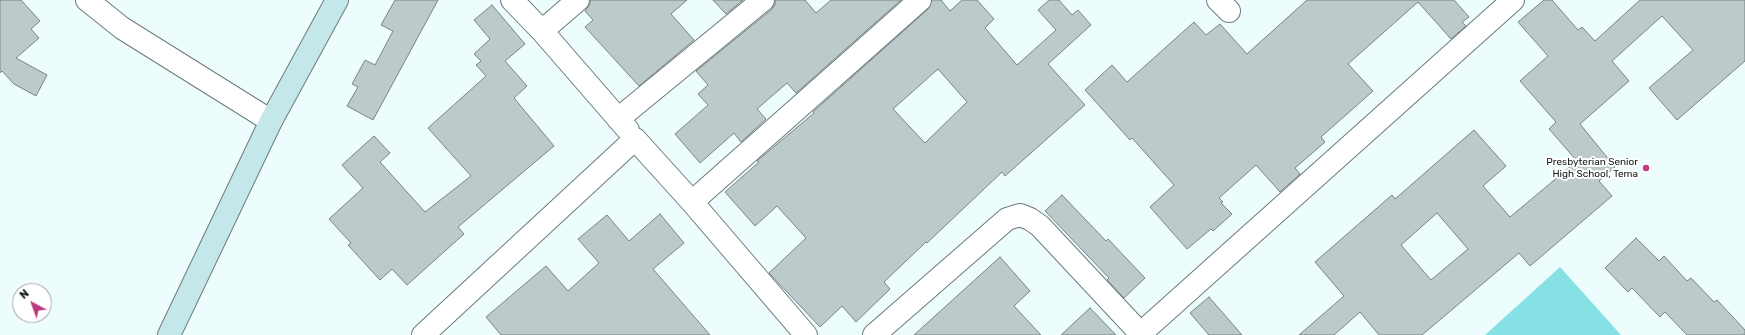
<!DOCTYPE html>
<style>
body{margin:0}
#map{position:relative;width:1745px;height:335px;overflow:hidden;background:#edfcfc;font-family:Rubik,sans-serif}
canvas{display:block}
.north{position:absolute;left:12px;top:283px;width:40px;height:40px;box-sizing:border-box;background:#fff;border:1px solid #a1a3a3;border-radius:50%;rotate:319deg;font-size:11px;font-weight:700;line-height:16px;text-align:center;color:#141919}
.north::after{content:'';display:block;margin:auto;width:14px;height:18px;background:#bc3b83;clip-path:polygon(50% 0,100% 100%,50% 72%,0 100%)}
</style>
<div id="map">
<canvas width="1745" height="335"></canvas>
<div class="north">N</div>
</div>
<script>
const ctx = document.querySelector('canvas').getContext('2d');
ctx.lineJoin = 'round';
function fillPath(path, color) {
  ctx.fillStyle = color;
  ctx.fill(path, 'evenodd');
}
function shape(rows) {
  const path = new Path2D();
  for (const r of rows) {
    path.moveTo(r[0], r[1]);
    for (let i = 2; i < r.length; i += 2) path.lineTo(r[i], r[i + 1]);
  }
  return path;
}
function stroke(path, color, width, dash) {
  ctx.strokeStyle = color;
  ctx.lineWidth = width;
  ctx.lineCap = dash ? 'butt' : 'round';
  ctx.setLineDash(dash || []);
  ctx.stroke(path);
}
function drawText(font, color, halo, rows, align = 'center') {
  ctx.font = font + ' Rubik,sans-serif';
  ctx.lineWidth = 4;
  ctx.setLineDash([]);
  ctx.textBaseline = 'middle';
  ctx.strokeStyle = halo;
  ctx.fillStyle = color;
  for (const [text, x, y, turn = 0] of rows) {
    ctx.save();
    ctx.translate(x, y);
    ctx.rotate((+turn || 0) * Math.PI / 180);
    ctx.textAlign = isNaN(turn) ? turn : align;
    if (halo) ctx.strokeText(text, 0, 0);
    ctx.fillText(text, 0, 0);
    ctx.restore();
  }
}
const green = shape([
 [1560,267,1621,335,1485,335]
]);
const building = shape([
 [0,0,21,0,40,21,31,29,39,38,16,58,47,75,36,96,14,84,2,71,0,73,0,0],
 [395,0,438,0,373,120,347,106,358,87,352,84,365,60,375,65,393,31,381,25,395,0],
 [590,0,687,0,671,14,694,40,639,86,585,27,593,20,585,11,590,4,590,0],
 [713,0,743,0,726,14,713,0],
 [775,0,805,0,816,13,831,0,901,0,796,93,787,83,757,109,766,119,741,142,734,133,700,163,675,134,708,105,698,94,708,85,696,71,771,10,775,5,775,0],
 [932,0,941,0,950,11,962,0,977,0,994,19,985,28,1017,65,1056,30,1038,10,1049,0,1059,0,1072,15,1078,10,1091,25,1048,64,1085,105,1005,176,1002,172,927,243,926,242,884,282,890,289,856,322,842,306,820,327,769,273,806,238,777,206,755,226,725,192,759,162,757,161,814,113,813,112,928,9,932,0],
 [938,69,967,102,925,143,893,109,938,69],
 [1307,0,1454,0,1469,17,1462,22,1466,26,1451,39,1418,2,1348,64,1373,91,1321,137,1325,142,1295,168,1300,174,1280,192,1256,165,1219,198,1223,202,1221,203,1232,214,1213,231,1211,229,1187,249,1150,207,1174,185,1132,138,1130,140,1085,90,1112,65,1127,82,1194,22,1206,35,1220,24,1247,54,1307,0],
 [1544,0,1552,0,1578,30,1582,27,1595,41,1640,0,1745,0,1745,61,1677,120,1649,88,1693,50,1662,16,1612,61,1629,81,1580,124,1615,167,1599,181,1612,196,1530,266,1519,253,1422,335,1379,335,1360,312,1334,335,1299,335,1344,296,1315,262,1392,195,1395,199,1474,130,1506,166,1483,186,1510,217,1577,161,1549,129,1556,122,1520,81,1548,56,1518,22,1544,0],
 [1437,213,1468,249,1431,280,1401,245,1437,213],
 [492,5,525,44,505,61,527,86,514,98,554,146,458,227,464,234,407,285,392,269,380,280,348,245,351,243,329,219,363,188,342,165,374,136,390,153,380,162,425,212,471,176,428,128,486,76,476,65,481,61,474,54,490,39,474,20,492,5],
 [1062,195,1106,241,1108,239,1145,278,1124,298,1107,280,1109,278,1045,211,1062,195],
 [660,214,684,243,653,269,710,335,501,335,486,317,546,266,568,291,599,263,578,239,607,215,629,241,660,214],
 [1636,238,1659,261,1664,256,1687,281,1691,278,1714,302,1717,300,1745,330,1745,335,1687,335,1665,312,1660,317,1632,288,1628,292,1605,268,1636,238],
 [1000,257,1030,291,1014,306,1041,335,914,335,1000,257],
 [1209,297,1242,335,1209,335,1190,313,1209,297],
 [1090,308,1116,335,1061,335,1090,308]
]);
const street = shape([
 [87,0,122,28,271,121],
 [512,0,542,31,628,130],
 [1218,0,1229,11],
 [542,31,578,0],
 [618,119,763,0],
 [692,202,920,0],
 [423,335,635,139,692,202,806,335],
 [874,335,1007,219,1020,215,1030,219,1040,226,1141,334],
 [1139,335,1513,0]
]);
const secondary = shape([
 [169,335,271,121,337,0]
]);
const markers = [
 [1646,168,4,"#bc3b83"]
];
const poiNames = [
 ["Presbyterian Senior",1638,162],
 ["High School, Tema",1638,174]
];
fillPath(green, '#86e1e5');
fillPath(building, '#bccacb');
stroke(building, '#788586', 1);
stroke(street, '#6e7b7b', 24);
stroke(secondary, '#6e7b7b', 24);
stroke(street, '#fff', 22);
stroke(secondary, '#c4e8e9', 22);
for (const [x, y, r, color] of markers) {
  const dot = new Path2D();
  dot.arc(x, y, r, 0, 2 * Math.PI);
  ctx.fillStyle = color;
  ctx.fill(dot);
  stroke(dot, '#fff', 1.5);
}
drawText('10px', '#141919', '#fff', poiNames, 'right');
</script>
